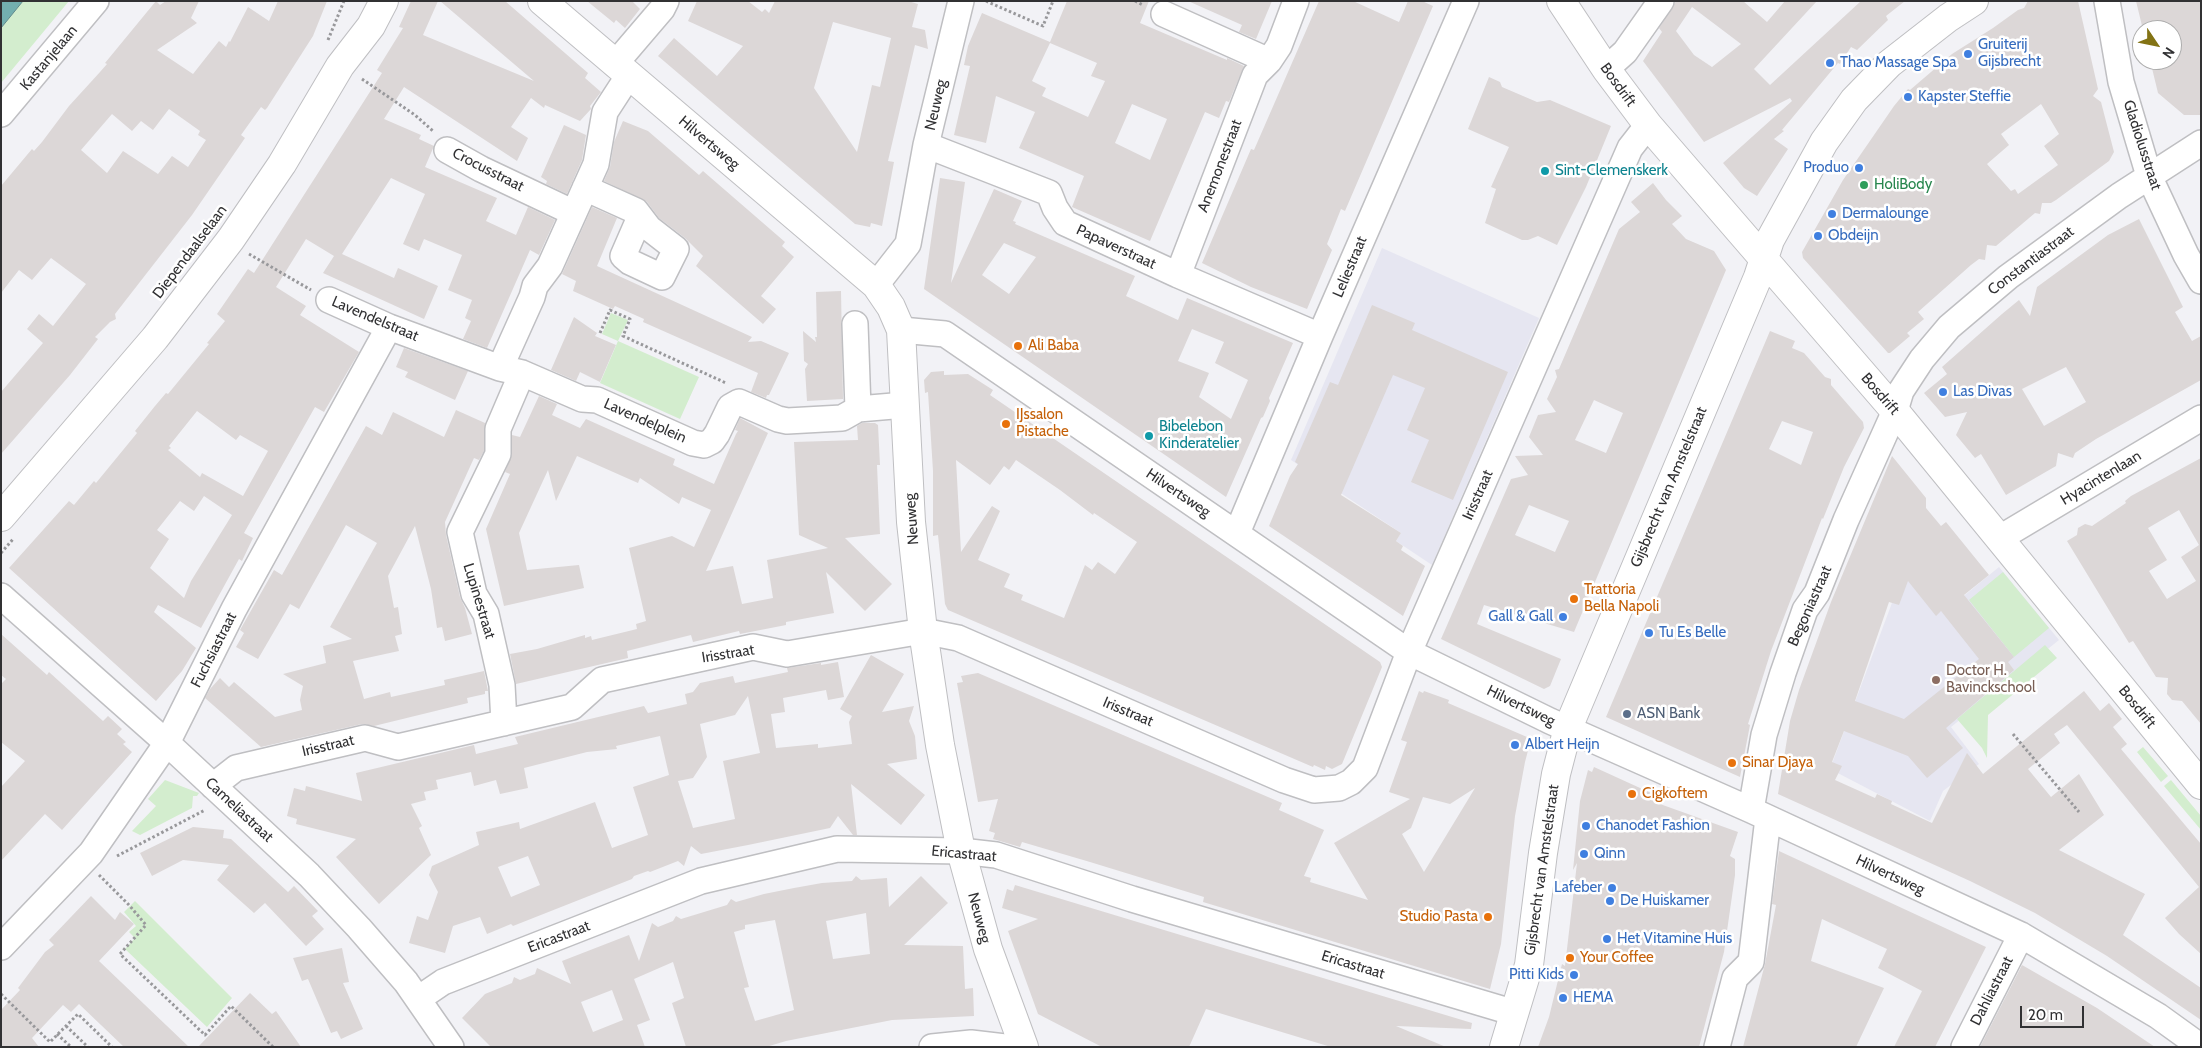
<!DOCTYPE html>
<style>
body{margin:0}
#map{position:relative;width:2202px;height:1048px;overflow:hidden;background:#f2f2f6;font-family:Cabin,sans-serif}
canvas{display:block}
.frame{position:absolute;inset:0;border:2px solid #313133;pointer-events:none}
.north{position:absolute;left:2132px;top:20px;width:50px;height:50px;box-sizing:border-box;background:#fff;border:1px solid #adadad;border-radius:50%;rotate:124deg;font-size:14px;font-weight:700;line-height:20px;text-align:center;color:#313133}
.north::after{content:'';display:block;margin:auto;width:18px;height:22px;background:#837315;clip-path:polygon(50% 0,100% 100%,50% 72%,0 100%)}
.scale{position:absolute;left:2020px;top:1006px;width:64px;height:22px;box-sizing:border-box;border:2px solid #313133;border-top:0;padding-left:6px;font-size:15px;line-height:18px;white-space:nowrap;color:#313133;-webkit-text-stroke:4px #fff;paint-order:stroke}
</style>
<div id="map">
<canvas width="2202" height="1048"></canvas>
<div class="frame"></div>
<div class="north">N</div>
<div class="scale">20 m</div>
</div>
<script>
const ctx = document.querySelector('canvas').getContext('2d');
ctx.lineJoin = 'round';
function fillPath(path, color) {
  ctx.fillStyle = color;
  ctx.fill(path, 'evenodd');
}
function shape(rows) {
  const path = new Path2D();
  for (const r of rows) {
    path.moveTo(r[0], r[1]);
    for (let i = 2; i < r.length; i += 2) path.lineTo(r[i], r[i + 1]);
  }
  return path;
}
function stroke(path, color, width, dash) {
  ctx.strokeStyle = color;
  ctx.lineWidth = width;
  ctx.lineCap = dash ? 'butt' : 'round';
  ctx.setLineDash(dash || []);
  ctx.stroke(path);
}
function drawText(font, color, halo, rows, align = 'center') {
  ctx.font = font + ' Cabin,sans-serif';
  ctx.lineWidth = 5;
  ctx.setLineDash([]);
  ctx.textBaseline = 'middle';
  ctx.strokeStyle = halo;
  ctx.fillStyle = color;
  for (const [text, x, y, turn = 0] of rows) {
    ctx.save();
    ctx.translate(x, y);
    ctx.rotate((+turn || 0) * Math.PI / 180);
    ctx.textAlign = isNaN(turn) ? turn : align;
    if (halo) ctx.strokeText(text, 0, 0);
    ctx.fillText(text, 0, 0);
    ctx.restore();
  }
}
const built = shape([
 [1382,248,1539,318,1432,565,1396,541,1401,533,1291,460],
 [1999,567,2059,640,1951,727,1979,764,1943,791,1930,821,1830,769,1902,576,1913,576,1943,613]
]);
const green = shape([
 [23,1,69,1,1,83,1,28],
 [611,313,628,320,618,341,699,377,680,419,600,383,618,341,602,334],
 [2003,572,2049,628,2014,657,1969,600],
 [2045,645,2057,658,1988,715,1987,758,1982,748,1957,719],
 [2143,747,2168,776,2161,782,2137,752],
 [165,780,199,793,197,796,193,796,192,808,140,835,132,831,156,806,148,799],
 [2171,780,2201,816,2201,830,2164,786],
 [135,901,232,998,207,1027,125,949,135,938,129,932,136,926,124,912]
]);
const water = shape([
 [1,1,23,1,1,28,1,1]
]);
const building = shape([
 [156,1,160,5,166,1,199,1,191,18,197,23,157,50,193,74,219,41,226,47,229,41,230,42,248,7,269,21,278,1,327,1,313,36,267,108,265,110,261,107,241,135,245,138,192,215,115,314,116,319,110,322,95,337,98,339,70,375,1,454,1,392,43,343,27,329,39,314,53,326,86,284,51,258,32,280,19,270,1,293,1,186,32,149,34,151,42,142,69,106,100,72,107,64,105,63],
 [169,109,200,131,198,135,206,140,188,167,172,156,158,174,123,151,107,173,81,150,112,114,132,131,141,121,153,130],
 [411,1,438,1,423,35,534,81,440,1,505,1,588,73,585,78,601,92,590,106,591,109,580,121,545,105,544,108,531,98,511,127,528,138,517,161,404,87,384,119,421,135,419,139,434,146,425,167,497,198,486,221,516,235,528,207,555,220,539,255,530,250,487,348,463,339,471,321,465,318,472,300,448,290,462,255,424,239,419,251,403,244,425,194,391,178,342,254,394,278,398,268,438,286,424,319,323,273,334,256,306,239,276,287,306,306,300,315,359,352,324,412,315,407,244,533,253,538,242,561,239,559,201,628,158,605,154,612,196,648,182,671,156,701,9,568,69,501,74,505,94,481,96,483,137,433,135,431,155,406,166,393,168,394,209,344,207,343,225,321,217,314,248,269,254,273,382,73,377,70,403,28,399,27],
 [197,411,236,440,240,435,268,451,243,496,202,473,200,477,168,450,171,448,169,446],
 [204,496,232,515,191,581,184,598,150,568,169,539,157,530,180,501,194,511],
 [587,1,632,1,640,9,625,28,616,20,614,23],
 [697,1,748,1,762,12,765,9,769,13,775,1,908,1,918,4,912,27,925,30,928,49,915,45,888,161,894,162,882,226,871,223,870,227,855,224,658,56,674,38,717,76,743,46,688,21],
 [833,22,891,38,880,87,872,85,857,152,814,88],
 [1067,1,1149,1,1140,23,1227,60,1227,58,1244,66,1229,102,1226,101,1219,118,1205,112,1150,241,1072,207,1084,176,1019,148,1035,112,996,96,986,143,954,135,970,66,964,65,968,46,982,13,1050,42],
 [1050,43,1097,63,1091,76,1105,81,1088,117,1042,96,1046,88,1032,81],
 [1132,104,1167,119,1150,160,1115,143],
 [1188,1,1272,1,1256,39,1239,32,1242,25],
 [1319,1,1353,1,1399,22,1408,1,1422,1,1433,6,1345,211,1341,209,1327,244,1332,250,1307,309,1251,287,1202,263,1251,149,1254,150],
 [1676,1,1743,1,1767,22,1785,1,1817,1,1754,69,1770,85,1861,1,1905,1,1886,16,1888,20,1857,50,1851,47,1840,64,1838,63,1782,130,1784,131,1774,139,1788,149,1757,196,1744,188,1723,163,1792,101,1790,98,1704,142,1643,61,1662,32,1659,28],
 [1692,7,1741,44,1712,67,1694,55,1676,31],
 [2028,1,2078,1,2098,89,2093,96,2101,102,2114,152,2109,161,2056,200,2051,203,2042,203,2040,214,2035,213,1996,246,1987,245,1985,260,1979,259,1971,265,1918,312,1924,319,1907,333,1910,336,1890,353,1888,353,1803,258,1802,252,1843,180,1894,106,1908,89,1910,90,1952,54,1993,28,2018,10,2024,8],
 [2041,104,2059,134,2044,146,2058,165,2018,194,2015,189,2011,191,1987,164,2009,145,2001,134],
 [2136,1,2201,1,2201,115,2184,115,2158,93,2150,60,2172,60,2172,30,2143,30],
 [1489,77,1500,82,1502,87,1537,102,1550,100,1611,126,1586,187,1557,245,1538,236,1528,240,1522,240,1485,223,1496,189,1491,187,1509,147,1468,129],
 [623,121,648,131,699,175,703,171,785,242,782,246,794,257,761,296,776,309,763,324,696,266,703,256,685,238,659,218,647,202,604,181,610,167,614,142],
 [564,125,586,135,582,160,567,194,546,184,547,181,541,177],
 [940,178,965,182,951,283,994,189,1022,201,1013,221,1016,222,1015,224,1135,276,1126,296,1178,320,1187,298,1293,343,1269,398,1270,401,1263,417,1261,418,1226,497,924,289],
 [1004,243,1036,257,1009,294,982,275],
 [1192,329,1224,342,1215,363,1248,380,1231,419,1199,397,1209,373,1178,361],
 [1653,183,1666,200,1682,216,1672,224,1686,239,1714,251,1726,270,1574,632,1484,605,1477,624,1561,659,1550,686,1544,689,1441,639,1511,479,1528,475,1515,456,1543,455,1529,437,1538,415,1556,412,1547,399,1557,377,1555,370,1559,369,1619,229,1640,212,1631,202],
 [1594,400,1623,413,1606,453,1575,440],
 [1529,505,1569,521,1555,552,1515,535],
 [592,207,617,218,597,266,752,337,748,342,761,341,789,353,769,395,767,395,766,398,751,392,758,373,643,322,644,319,615,306,613,309,573,291,576,281,562,274],
 [2139,219,2183,307,2175,312,2192,341,2201,336,2201,380,2096,439,2075,453,2073,458,2058,453,2056,466,2006,495,1981,454,1975,458,1956,435,1967,412,1945,417,1924,393,1947,374,1942,367,2002,314,2019,300,2030,316,2037,287,2108,235],
 [2066,367,2086,402,2044,426,2022,389],
 [841,291,843,399,807,401,805,369,808,364,804,361,803,331,816,342,815,337,817,337,816,292],
 [1372,305,1415,323,1412,330,1508,372,1453,500,1411,482,1429,440,1407,430,1425,388,1393,375,1341,495,1401,533,1396,541,1403,546,1401,550,1425,566,1403,616,1269,526,1290,476,1298,464,1295,462,1330,382,1338,385],
 [574,317,597,333,595,336,616,345,600,382,580,372,576,381,551,370],
 [1770,331,1795,341,1792,348,1804,353,1825,377,1831,379,1831,385,1863,422,1864,428,1844,467,1823,519,1822,518,1771,651,1748,724,1750,725,1740,777,1606,717],
 [1782,421,1813,432,1801,465,1769,449],
 [404,348,468,371,455,400,405,377,408,372,396,367],
 [944,371,944,375,968,374,993,390,990,395,1380,662,1382,667,1342,764,1332,769,1326,766,1325,770,1314,765,1313,767,948,610,945,604,938,535,933,536,933,471,928,392,925,393,924,380,931,372],
 [956,460,990,485,1004,466,1009,470,1016,460,1060,490,1093,515,1094,513,1137,542,1115,574,1098,562,1092,570,1085,565,1064,618,1021,600,1023,595,1004,587,1010,574,978,560,1000,511,992,506,961,552],
 [539,396,557,404,552,415,580,428,586,419,675,459,673,465,714,484,736,434,738,431,735,430,740,418,768,433,706,571,733,566,742,604,773,598,767,560,828,548,799,535,794,442,858,440,857,426,862,423,875,423,878,425,880,465,877,465,880,534,845,538,892,584,865,611,826,572,834,613,786,622,786,625,740,634,739,631,693,642,691,635,627,651,628,658,516,684,510,654,537,649,585,635,585,638,591,636,592,640,637,629,636,624,646,621,629,548,672,536,694,547,711,510,682,497,679,504,640,478,638,483,577,456,556,501,548,470,519,533,527,570,579,565,584,588,504,606,486,529,510,474,505,472,512,454,512,435,520,437],
 [456,410,485,423,484,451,479,460,474,458,445,522,446,535,460,597,465,608,472,634,445,641,442,627,437,628,431,589,415,526,388,576,394,608,398,607,402,634,395,636,399,651,353,661,364,699,390,692,391,697,445,685,444,680,484,671,488,691,485,691,485,694,467,698,468,703,374,726,362,724,261,747,205,698,210,689,220,678,229,687,234,682,275,717,302,710,300,700,303,686,283,674,326,663,323,646,352,639,330,627,377,543,346,525,299,609,290,604,258,659,236,647,244,633,240,630,274,570,282,575,366,426,382,435,393,412,444,437],
 [1892,456,1926,498,1926,508,1941,526,1946,522,1989,575,1964,595,2014,657,2008,662,2014,670,1946,728,1963,748,1927,778,1908,756,1844,731,1832,762,1842,766,1835,780,1875,798,1877,794,1892,801,1891,804,1932,823,1967,753,1983,774,2084,691,2100,711,2109,703,2122,719,2113,727,2127,744,2121,749,2201,844,2201,954,2179,934,2165,918,2199,887,2067,725,2054,734,2060,743,2028,769,2051,797,2079,774,2104,815,2059,850,2145,894,2123,935,2201,988,2201,1020,2107,956,2035,913,1970,881,1778,794,1790,721,1799,690,1831,602],
 [1908,581,1936,616,1941,611,1979,659,1904,719,1855,701,1889,602,1899,605],
 [2201,458,2201,724,2182,701,2172,700,2167,694,2168,678,2156,677,2133,641,2129,643,2067,541,2077,535,2078,528,2085,524,2092,526,2126,503,2125,501,2131,496],
 [2179,510,2199,545,2181,557,2196,581,2167,599,2149,571,2167,560,2148,528],
 [1,634,47,675,49,672,103,721,108,716,122,729,117,734,126,742,123,744,132,752,62,830,45,814,1,861,1,787,25,761,1,742,1,684,6,679,1,675],
 [871,655,904,674,882,712,914,706,909,721,915,736,917,759,887,764,925,795,901,825,851,784,857,835,853,835,838,816,830,828,748,845,701,854,691,846,684,866,678,861,650,872,648,871,634,876,632,879,513,926,511,924,487,934,480,917,453,926,445,953,409,943,417,916,428,920,438,892,429,875,432,866,479,845,476,832,519,822,520,829,595,802,612,848,648,835,633,787,669,775,660,736,616,746,617,749,587,752,524,768,528,788,500,794,496,780,474,786,471,772,436,780,438,789,424,792,426,800,411,804,422,826,419,828,431,855,379,904,336,857,356,839,296,824,297,819,287,816,294,788,305,791,306,786,362,801,356,773,474,745,476,754,518,744,515,737,644,706,648,713,687,704,685,694,693,692,700,683,733,676,735,683,788,672,787,668,821,663,821,665,838,662,844,697,828,700,826,690,783,698,785,712,771,714,776,748,818,744,818,748,852,744,849,722,852,716,840,709],
 [748,696,760,753,723,761,735,819,693,828,678,781,693,778,707,757,700,724,735,715],
 [528,856,540,885,511,897,498,867],
 [978,673,1282,803,1279,810,1324,830,1304,876,1311,878,1310,882,1368,900,1334,843,1410,799,1389,792,1407,742,1401,740,1419,691,1423,693,1424,691,1449,700,1448,703,1527,737,1530,743,1525,762,1515,816,1501,944,1490,989,1203,902,1204,897,1090,862,1022,842,1020,847,993,839,995,833,989,831,998,799,978,802,957,683,963,682,961,676],
 [1475,788,1469,798,1424,872,1402,834,1411,828,1423,797,1450,804],
 [1594,767,1662,798,1660,804,1738,832,1730,856,1735,859,1735,875,1724,952,1699,1047,1538,1047,1549,1017,1562,964,1565,966,1577,863,1573,870,1580,801,1588,770,1592,772],
 [193,827,224,830,223,838,231,839,288,892,294,886,318,911,312,916,324,929,306,946,265,903,254,913,217,880,229,865,183,860,152,876,140,853],
 [1779,851,1986,947,1935,1047,1894,1047,1922,991,1878,968,1887,949,1822,919,1811,961,1884,988,1856,1047,1743,1047,1765,964,1776,905,1772,904],
 [856,876,861,880,887,878,889,907,921,876,948,903,904,945,963,946,965,989,973,988,974,1016,892,1020,786,1041,766,1047,686,1047,672,1003,684,998,673,962,634,979,650,1020,637,1025,645,1047,491,1047,462,1018,485,994,512,983,514,977,520,980,535,974,537,968,571,984,562,961,629,935,639,961,652,923,658,927,673,921,676,916,681,919,727,905,731,899,736,902,764,894,794,888,822,883,852,881],
 [866,913,870,954,833,959,826,921],
 [775,920,794,1010,755,1021,744,988,749,987,734,932,745,929,745,925],
 [612,990,623,1020,593,1032,581,1002],
 [1015,885,1472,1023,1471,1029,1396,1026,1446,1047,1331,1047,1206,1009,1189,1047,1102,1047,1038,1014,1008,931,1038,919,1002,908,1007,889,1013,891],
 [91,896,115,920,120,912,134,924,99,961,189,1047,124,1047,79,1004,71,1012,63,1005,32,1038,39,1047,1,1047,1,1010,20,990,18,988,45,952,54,945,49,940],
 [342,948,349,982,343,983,363,1029,341,1039,337,1031,331,1033,308,979,302,981,293,958],
 [2022,965,2097,1008,2155,1047,1980,1047],
 [250,993,272,1014,276,1011,301,1047,198,1047]
]);
const path = shape([
 [986,1,1043,26,1053,1],
 [1135,1,1143,5],
 [328,40,344,1],
 [362,79,415,115,433,131],
 [249,254,311,290],
 [600,333,610,310,630,319,623,336,726,383],
 [1,553,14,538],
 [2013,734,2079,812],
 [117,856,205,810],
 [99,875,129,905,146,925,120,954,205,1035,231,1006,273,1047],
 [1,994,50,1042,78,1014,112,1047],
 [66,1026,88,1047],
 [57,1034,71,1047]
]);
const street = shape([
 [2107,1,2121,82,2149,176,2186,255,2201,281],
 [1164,14,1269,61],
 [615,64,662,9,666,1],
 [1606,69,1625,52,1661,1],
 [1,114,96,1],
 [926,145,1049,193,1055,208,1065,223,1178,275,1320,336],
 [447,150,481,169,574,213],
 [585,188,636,211,649,228,676,249,662,277,630,262,623,256,640,217],
 [1178,275,1255,75,1269,61,1279,46,1296,1],
 [876,285,908,244,926,145,961,1],
 [329,300,389,327,500,368,522,373,582,399,597,400,693,443,704,445,712,441,717,434,730,407,739,402,778,419,787,421,842,418,858,409,905,405],
 [855,324,858,409],
 [901,330,945,334,1409,652,1550,721,1751,810,2021,935,2158,1016,2201,1047],
 [500,368,532,297,535,286,550,266,596,164,605,112,629,75],
 [1237,533,1320,336,1466,1],
 [2000,538,2201,418],
 [1,596,167,743,309,875,359,928,406,982,451,1047],
 [504,723,502,685,486,614,474,594,460,532,498,454,498,429,522,373],
 [213,786,236,768,365,738,398,747,572,707,602,680,753,647,787,654,923,631,958,638,1284,780,1314,790,1339,788,1351,782,1365,768,1409,652,1630,148,1648,125],
 [1751,810,1764,735,1783,673,1805,610,1817,593,1846,520,1895,411,1901,391,1922,359,1949,327,2008,277,2119,196,2201,143],
 [1,947,91,853,167,743,234,609,389,327],
 [418,999,443,982,701,881,837,849,961,851,996,855,1132,899,1515,1013],
 [932,1047,971,1043,1005,1047],
 [1717,1047,1735,978,1751,962,1768,818],
 [1964,1047,2021,935]
]);
const secondary = shape([
 [542,1,876,285,891,307,901,330,911,522,923,631,940,745,961,851,988,949,1024,1047],
 [1561,1,1606,69,1648,125,1895,411,2201,785],
 [1504,1047,1529,965,1543,853,1556,774,1568,728,1758,277,1770,240,1824,142,1854,100,1889,64,1948,18,1974,1]
]);
const primary = shape([
 [1,517,155,338,231,239,282,164,340,66,371,26,384,1]
]);
const markers = [
 [1968,54,5,"#3f7fe0"],
 [1830,63,5,"#3f7fe0"],
 [1908,97,5,"#3f7fe0"],
 [1859,168,5,"#3f7fe0"],
 [1545,171,5,"#0f9aa8"],
 [1864,185,5,"#2e9e5b"],
 [1832,214,5,"#3f7fe0"],
 [1818,236,5,"#3f7fe0"],
 [1018,346,5,"#e8710a"],
 [1943,392,5,"#3f7fe0"],
 [1006,424,5,"#e8710a"],
 [1149,436,5,"#0f9aa8"],
 [1574,599,5,"#e8710a"],
 [1563,617,5,"#3f7fe0"],
 [1649,633,5,"#3f7fe0"],
 [1936,680,5,"#8d6e63"],
 [1627,714,5,"#5c6f8a"],
 [1515,745,5,"#3f7fe0"],
 [1732,763,5,"#e8710a"],
 [1632,794,5,"#e8710a"],
 [1586,826,5,"#3f7fe0"],
 [1584,854,5,"#3f7fe0"],
 [1612,888,5,"#3f7fe0"],
 [1610,901,5,"#3f7fe0"],
 [1488,917,5,"#e8710a"],
 [1607,939,5,"#3f7fe0"],
 [1570,958,5,"#e8710a"],
 [1574,975,5,"#3f7fe0"],
 [1563,998,5,"#3f7fe0"]
];
const shopNames = [
 ["Gruiterij",1978,45],
 ["Gijsbrecht",1978,62],
 ["Thao Massage Spa",1840,63],
 ["Kapster Steffie",1918,97],
 ["Produo",1849,168,"right"],
 ["Dermalounge",1842,214],
 ["Obdeijn",1828,236],
 ["Las Divas",1953,392],
 ["Gall & Gall",1553,617,"right"],
 ["Tu Es Belle",1659,633],
 ["Albert Heijn",1525,745],
 ["Chanodet Fashion",1596,826],
 ["Qinn",1594,854],
 ["Lafeber",1602,888,"right"],
 ["De Huiskamer",1620,901],
 ["Het Vitamine Huis",1617,939],
 ["Pitti Kids",1564,975,"right"],
 ["HEMA",1573,998]
];
const streetNames = [
 ["Kastanjelaan",49,58,-50],
 ["Bosdrift",1618,85,54],
 ["Neuweg",936,105,-77],
 ["Hilvertsweg",709,143,40],
 ["Gladiolusstraat",2142,145,72],
 ["Anemonestraat",1220,166,-69],
 ["Crocusstraat",488,170,27],
 ["Papaverstraat",1116,247,25],
 ["Diependaalselaan",190,252,-53],
 ["Constantiastraat",2031,261,-37],
 ["Leliestraat",1350,267,-67],
 ["Lavendelstraat",375,319,23],
 ["Bosdrift",1880,394,49],
 ["Lavendelplein",645,421,24],
 ["Hyacintenlaan",2101,478,-31],
 ["Gijsbrecht van Amstelstraat",1669,487,-67],
 ["Hilvertsweg",1178,493,34],
 ["Irisstraat",1478,495,-66],
 ["Neuweg",912,519,-94],
 ["Lupinestraat",479,601,73],
 ["Begoniastraat",1810,606,-66],
 ["Fuchsiastraat",214,650,-63],
 ["Irisstraat",728,654,-9],
 ["Hilvertsweg",1521,706,26],
 ["Bosdrift",2137,707,51],
 ["Irisstraat",1128,712,23],
 ["Irisstraat",328,746,-13],
 ["Cameliastraat",239,810,43],
 ["Ericastraat",964,854,5],
 ["Gijsbrecht van Amstelstraat",1542,870,-82],
 ["Hilvertsweg",1890,875,25],
 ["Neuweg",979,918,75],
 ["Ericastraat",559,937,-21],
 ["Ericastraat",1353,965,17],
 ["Dahliastraat",1992,991,-63]
];
const cultureNames = [
 ["Sint-Clemenskerk",1555,171],
 ["Bibelebon",1159,427],
 ["Kinderatelier",1159,444]
];
const leisureNames = [
 ["HoliBody",1874,185]
];
const foodNames = [
 ["Ali Baba",1028,346],
 ["IJssalon",1016,415],
 ["Pistache",1016,432],
 ["Trattoria",1584,590],
 ["Bella Napoli",1584,607],
 ["Sinar Djaya",1742,763],
 ["Cigkoftem",1642,794],
 ["Studio Pasta",1478,917,"right"],
 ["Your Coffee",1580,958]
];
const educationNames = [
 ["Doctor H.",1946,671],
 ["Bavinckschool",1946,688]
];
const serviceNames = [
 ["ASN Bank",1637,714]
];
fillPath(built, '#e6e6f1');
fillPath(green, '#d3edce');
fillPath(water, '#73afaf');
stroke(water, '#5f898a', 1);
fillPath(building, '#dcd7d7');
stroke(street, '#bfbfc2', 28);
stroke(secondary, '#bfbfc2', 30);
stroke(primary, '#bfbfc2', 30);
stroke(path, '#98989b', 3, [2.5, 2.5]);
stroke(street, '#fff', 25);
stroke(secondary, '#fff', 28);
stroke(primary, '#fff', 28);
for (const [x, y, r, color] of markers) {
  const dot = new Path2D();
  dot.arc(x, y, r, 0, 2 * Math.PI);
  ctx.fillStyle = color;
  ctx.fill(dot);
  stroke(dot, '#fff', 2);
}
drawText('15px', '#366cbe', '#fff', shopNames, 'left');
drawText('15px', '#313133', '#fff', streetNames);
drawText('15px', '#0d838f', '#fff', cultureNames, 'left');
drawText('15px', '#27864d', '#fff', leisureNames, 'left');
drawText('15px', '#c56008', '#fff', foodNames, 'left');
drawText('15px', '#785e54', '#fff', educationNames, 'left');
drawText('15px', '#4e5e75', '#fff', serviceNames, 'left');
</script>
